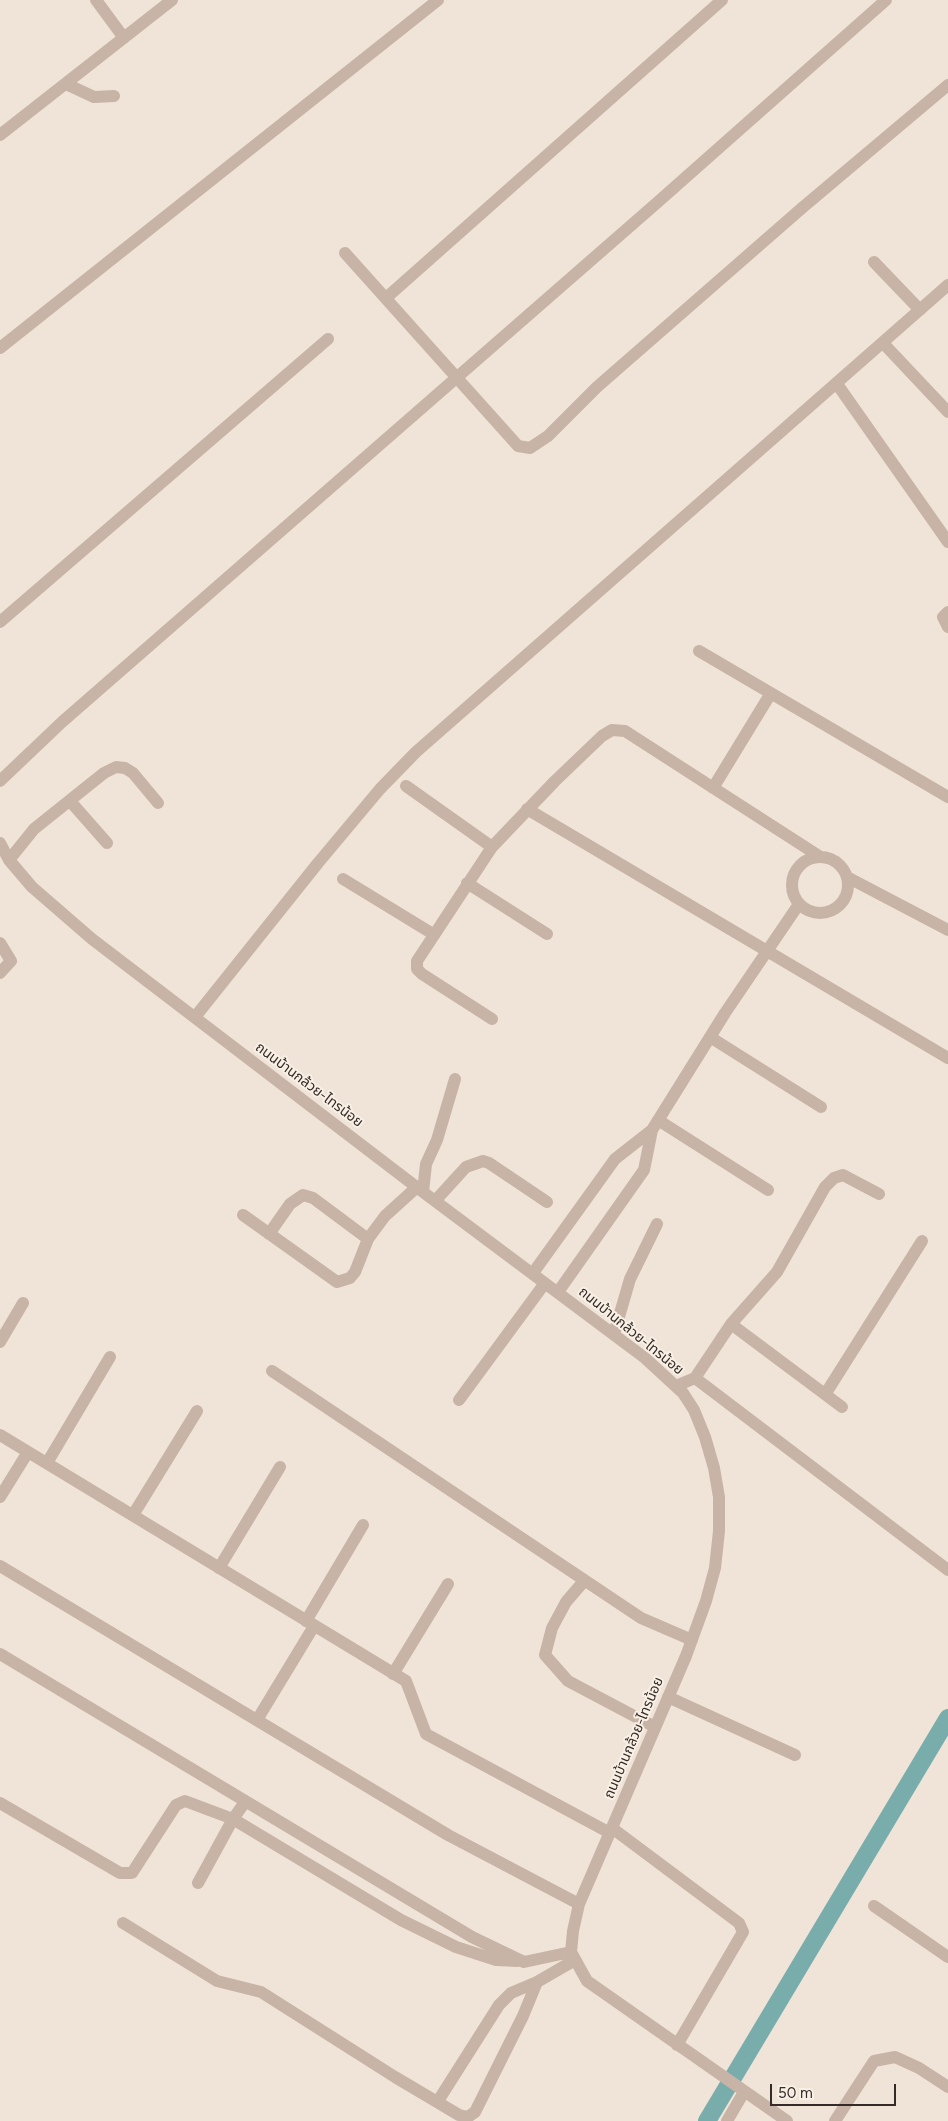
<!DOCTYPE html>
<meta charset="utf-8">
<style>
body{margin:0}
#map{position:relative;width:948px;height:2121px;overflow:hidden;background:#f0e4d9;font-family:Figtree,sans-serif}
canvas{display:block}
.scale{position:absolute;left:770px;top:2084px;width:126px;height:22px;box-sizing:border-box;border:2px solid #342a27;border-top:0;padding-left:6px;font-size:15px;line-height:18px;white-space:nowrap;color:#342a27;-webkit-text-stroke:4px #f8efe5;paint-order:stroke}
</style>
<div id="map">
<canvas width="948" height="2121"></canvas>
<div class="scale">50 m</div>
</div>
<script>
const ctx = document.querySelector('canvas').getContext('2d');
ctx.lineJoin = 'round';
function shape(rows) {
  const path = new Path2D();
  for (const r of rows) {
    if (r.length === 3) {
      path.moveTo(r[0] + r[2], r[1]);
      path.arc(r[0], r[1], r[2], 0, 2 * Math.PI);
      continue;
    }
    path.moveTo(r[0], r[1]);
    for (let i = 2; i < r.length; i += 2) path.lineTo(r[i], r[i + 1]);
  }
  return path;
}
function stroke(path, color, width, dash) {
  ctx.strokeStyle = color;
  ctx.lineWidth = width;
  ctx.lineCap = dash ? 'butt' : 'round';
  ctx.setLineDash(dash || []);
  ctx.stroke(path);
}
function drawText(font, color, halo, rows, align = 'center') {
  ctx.font = font + ' Figtree,"Noto Sans Thai",sans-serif';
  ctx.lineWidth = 4;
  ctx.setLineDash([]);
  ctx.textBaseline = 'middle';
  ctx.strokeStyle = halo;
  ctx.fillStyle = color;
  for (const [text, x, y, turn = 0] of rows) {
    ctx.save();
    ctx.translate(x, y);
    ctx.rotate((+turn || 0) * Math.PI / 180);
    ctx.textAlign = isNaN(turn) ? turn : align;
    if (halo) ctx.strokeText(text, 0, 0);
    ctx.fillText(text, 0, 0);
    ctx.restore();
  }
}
const canal = shape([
 [707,2121,948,1718]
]);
const minor = shape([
 [96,0,124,38],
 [66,84,94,97,114,96],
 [0,135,172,0],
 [345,253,518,446,530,448,548,436,597,387,802,208,948,85],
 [874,262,920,310],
 [386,298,722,0],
 [883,343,948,412],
 [0,348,438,0],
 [837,384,948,542],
 [948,612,943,617,948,627],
 [0,622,328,339],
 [699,651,948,797],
 [0,781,62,722,659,201,886,0],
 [406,786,492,847],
 [713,788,771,693],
 [70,801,107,843],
 [527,809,948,1058],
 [0,843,9,860,32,887,92,939,423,1192,645,1358,683,1393,694,1410,705,1437,714,1468,719,1497,719,1531,715,1568,706,1601,686,1656,579,1904,573,1931,571,1952,587,1981,787,2121],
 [820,885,28],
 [9,860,34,829,104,773,116,767,125,768,133,773,158,803],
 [847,877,948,930],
 [343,879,433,934],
 [467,883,547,934],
 [0,943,11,961,0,973],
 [195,1017,318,863,380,789,416,752,948,285],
 [492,1019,422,974,417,969,417,961,492,847,555,781,602,736,612,730,625,731,819,856],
 [710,1037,821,1107],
 [658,1120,768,1190],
 [423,1192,426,1164,437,1140,455,1079],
 [435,1201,466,1167,483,1161,489,1163,547,1202],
 [243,1215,337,1282,350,1278,355,1272,368,1239],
 [269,1234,290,1204,303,1195,313,1198,368,1239,385,1216,417,1187],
 [533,1273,615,1159,652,1130,725,1013,799,904],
 [558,1292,644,1170,652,1130],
 [731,1324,842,1407],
 [614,1334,630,1279,657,1224],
 [0,1342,23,1303],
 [272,1371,641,1618,692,1640],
 [695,1378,948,1570],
 [676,1386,695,1378,731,1324,777,1272,825,1187,834,1178,843,1175,879,1194],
 [826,1393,922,1241],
 [459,1400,545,1283],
 [0,1435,406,1681,426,1734,610,1833],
 [47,1463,110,1357],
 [0,1497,28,1452],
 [133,1515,197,1411],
 [0,1566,448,1835,579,1904],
 [219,1568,280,1467],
 [584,1581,566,1602,552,1628,545,1655,568,1681,655,1727],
 [306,1621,363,1525],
 [0,1654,472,1937,524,1962,571,1952],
 [393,1674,448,1584],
 [668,1697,795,1755],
 [257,1720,314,1626],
 [0,1803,120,1873,132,1873,176,1805,185,1801,233,1819,245,1802],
 [612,1828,739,1923,743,1932,677,2045],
 [198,1883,233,1819,401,1920,456,1947,496,1960,517,1961],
 [874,1906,948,1957],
 [123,1923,217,1981,261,1992,395,2077,459,2115,468,2117,475,2112,523,2016,537,1982],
 [438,2101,499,2005,511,1993,537,1982,575,1960],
 [727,2121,744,2092],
 [835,2121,874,2061,895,2057,919,2068,948,2087]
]);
const streetNames = [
 ["ถนนบ้านกล้วย-ไทรน้อย",309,1085,37],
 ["ถนนบ้านกล้วย-ไทรน้อย",631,1331,39],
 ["ถนนบ้านกล้วย-ไทรน้อย",634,1738,-67]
];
stroke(canal, '#79adac', 18);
stroke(minor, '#c8b4a6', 12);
drawText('14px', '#342a27', '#f8efe5', streetNames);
</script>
